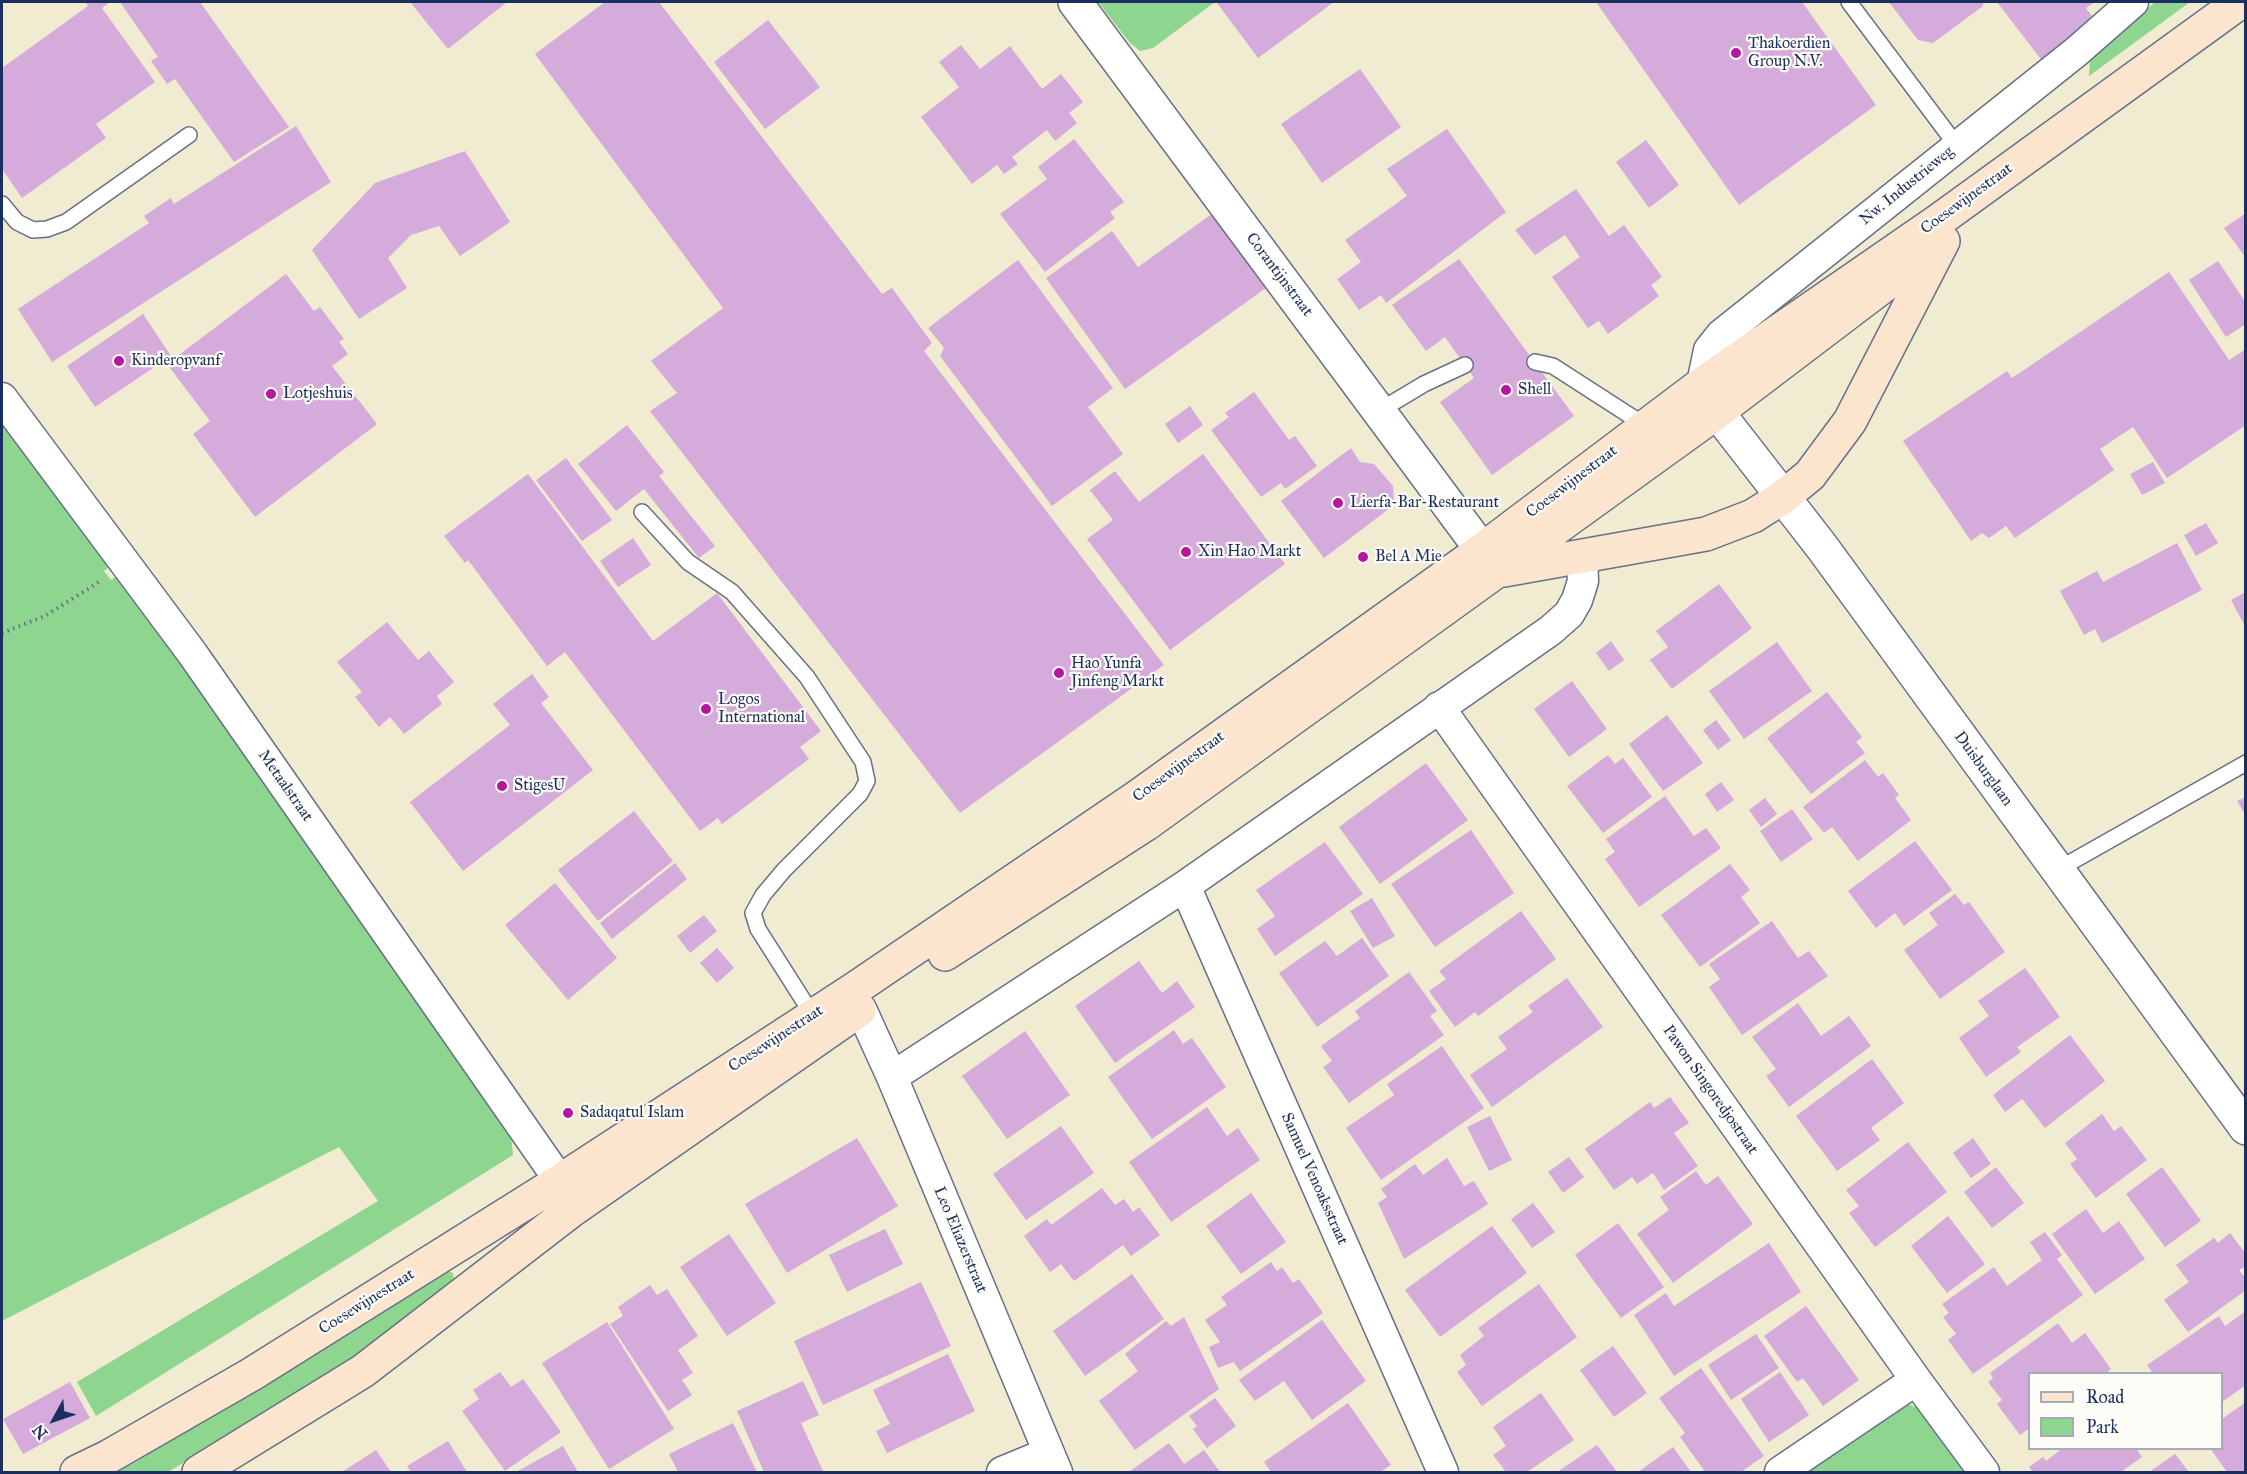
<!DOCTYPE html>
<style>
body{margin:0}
#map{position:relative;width:2247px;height:1474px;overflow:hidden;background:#f1ebd2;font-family:"IM FELL Great Primer",serif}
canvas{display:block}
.frame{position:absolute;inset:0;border:3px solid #1b2f5e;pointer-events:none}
.legend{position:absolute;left:2028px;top:1372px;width:195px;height:78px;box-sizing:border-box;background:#fdfcf7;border:2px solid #a3aaba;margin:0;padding:8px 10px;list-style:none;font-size:18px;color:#1b2f5e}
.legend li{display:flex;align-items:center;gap:12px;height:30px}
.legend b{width:30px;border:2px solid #a3aaba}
.north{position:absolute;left:24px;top:1390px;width:60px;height:60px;-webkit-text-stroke:4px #fdfcf7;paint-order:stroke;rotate:230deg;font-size:16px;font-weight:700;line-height:24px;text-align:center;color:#1b2f5e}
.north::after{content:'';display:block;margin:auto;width:21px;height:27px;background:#1b2f5e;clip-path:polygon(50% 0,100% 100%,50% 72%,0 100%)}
</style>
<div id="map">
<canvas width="2247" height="1474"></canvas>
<div class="frame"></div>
<ul class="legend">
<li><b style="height:8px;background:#fbe5cf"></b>Road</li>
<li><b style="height:16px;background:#8ed58f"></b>Park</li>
</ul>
<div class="north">N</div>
</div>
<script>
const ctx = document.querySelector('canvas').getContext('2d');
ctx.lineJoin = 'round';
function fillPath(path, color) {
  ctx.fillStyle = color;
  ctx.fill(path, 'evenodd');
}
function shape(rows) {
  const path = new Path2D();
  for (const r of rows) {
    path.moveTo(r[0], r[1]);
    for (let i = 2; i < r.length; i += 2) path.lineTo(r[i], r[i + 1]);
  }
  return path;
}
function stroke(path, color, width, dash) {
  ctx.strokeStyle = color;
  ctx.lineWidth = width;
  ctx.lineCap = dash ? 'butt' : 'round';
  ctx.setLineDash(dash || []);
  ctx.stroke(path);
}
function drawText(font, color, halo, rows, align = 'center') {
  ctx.font = font + ' "IM FELL Great Primer",serif';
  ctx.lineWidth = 4.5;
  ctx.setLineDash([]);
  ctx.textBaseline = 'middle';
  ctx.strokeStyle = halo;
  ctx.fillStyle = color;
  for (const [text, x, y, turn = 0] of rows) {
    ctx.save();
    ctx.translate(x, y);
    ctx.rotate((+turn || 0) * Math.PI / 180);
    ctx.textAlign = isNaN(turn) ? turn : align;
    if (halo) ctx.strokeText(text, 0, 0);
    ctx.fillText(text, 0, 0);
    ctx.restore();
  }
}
const green = shape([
 [1098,2,1215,2,1153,48,1140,51,1130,43],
 [2155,2,2190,2,2089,76,2090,59],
 [2,416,113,564,104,571,111,580,121,573,511,1136,513,1155,96,1416,77,1382,378,1201,339,1147,2,1321],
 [445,1270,453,1273,454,1280,414,1315,296,1396,168,1472,116,1472,134,1463,202,1420],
 [1907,1403,1917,1408,1964,1472,1804,1472]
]);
const building = shape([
 [85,2,110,2,102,8,155,82,96,124,106,138,22,198,2,169,2,68,88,6],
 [120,2,200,2,289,127,234,162,175,79,167,84,151,61,158,57],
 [410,2,507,2,448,49],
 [605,2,659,2,882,294,892,288,932,343,924,351,1164,665,960,813,650,411,677,393,651,361,723,308,535,54],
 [1219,2,1334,2,1258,58,1217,3],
 [1596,2,1802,2,1876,105,1739,205],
 [1889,2,1983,2,1983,6,1933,43,1918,40],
 [1997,2,2092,2,2093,3,2086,8,2096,22,2043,62],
 [768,20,820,87,765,129,714,62],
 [961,45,980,69,1010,46,1042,89,1061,74,1083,102,1069,113,1077,123,1055,141,1047,130,1012,157,1018,164,1004,174,997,165,972,184,921,117,959,87,939,62],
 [1360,69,1401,127,1322,183,1281,124],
 [296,126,331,182,52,362,18,309,149,223,144,216,171,198,174,204],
 [1447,129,1506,212,1386,303,1381,295,1359,310,1337,279,1361,262,1345,240,1407,196,1387,169],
 [1074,139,1124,202,1110,212,1115,218,1045,272,1000,214,1047,179,1038,167],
 [1646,140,1679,185,1649,208,1616,162],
 [465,151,510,222,460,256,439,226,411,235,388,258,407,288,359,319,312,250,375,183],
 [1576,189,1609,236,1624,225,1662,277,1651,285,1659,296,1608,334,1599,321,1588,328,1552,277,1580,257,1565,235,1535,255,1515,230],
 [1213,213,1266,288,1125,389,1046,278,1112,231,1138,267],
 [2246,213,2246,258,2224,228],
 [1459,259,1574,416,1492,475,1440,402,1474,378,1445,337,1426,351,1392,305],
 [1018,260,1113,388,1088,407,1123,454,1052,506,940,356,944,348,928,328],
 [2218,261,2246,303,2246,324,2226,337,2189,280],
 [2169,272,2229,360,2246,349,2246,425,2167,478,2133,427,2100,449,2114,470,2015,538,2006,526,1989,538,1982,533,1971,541,1903,441,2007,371,2012,378],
 [286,274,314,311,320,307,344,339,339,342,348,354,332,366,377,424,255,517,193,434,210,421,167,364],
 [143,314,171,356,95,407,67,366],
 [1254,392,1289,440,1295,436,1317,466,1285,489,1281,483,1261,497,1211,430,1229,417,1225,413],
 [1190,406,1203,425,1178,443,1165,424],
 [627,425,664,472,659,476,715,546,699,558,644,489,616,511,578,464],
 [1351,448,1360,462,1374,464,1393,486,1394,505,1324,558,1281,501],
 [1203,454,1285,564,1170,650,1087,539,1113,520,1090,490,1115,471,1139,502],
 [566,458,612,520,582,541,536,480],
 [2153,462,2165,483,2142,495,2130,474],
 [528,474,653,641,717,593,821,731,800,747,809,759,722,824,718,818,700,831,565,652,547,666,468,560,465,563,444,536],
 [2206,523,2218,543,2196,556,2184,535],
 [633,538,651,565,618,587,600,561],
 [2177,543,2202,590,2102,643,2095,629,2084,635,2060,591,2097,571,2103,582],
 [1719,584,1752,628,1672,689,1650,660,1668,647,1656,631],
 [2246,592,2246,628,2231,600],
 [387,622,418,660,429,651,454,682,437,696,442,704,404,734,390,717,379,727,355,697,362,692,337,662],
 [1611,641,1624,660,1609,671,1596,653],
 [1777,642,1812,691,1744,739,1709,691],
 [532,674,549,697,541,703,593,770,463,871,410,802,510,725,493,704],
 [1572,681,1607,729,1569,757,1534,709],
 [1827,692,1862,737,1856,742,1865,753,1811,794,1767,738],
 [1667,715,1703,763,1663,791,1629,744],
 [1716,720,1731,740,1718,750,1703,730],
 [1608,755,1615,764,1623,758,1652,797,1603,833,1567,786],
 [1865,760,1878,777,1883,773,1899,795,1895,798,1911,820,1858,861,1832,827,1824,833,1803,807],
 [1426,763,1468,820,1380,884,1339,827],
 [1721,782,1734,800,1717,812,1705,794],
 [1665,796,1694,836,1706,828,1721,848,1639,907,1605,859,1615,852,1606,839],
 [2246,797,2246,816,2237,801],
 [1765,798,1777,814,1761,827,1749,810],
 [1792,809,1813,839,1781,862,1760,831],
 [634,811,673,861,598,921,558,870],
 [1471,830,1514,893,1435,947,1391,884],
 [1915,841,1952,890,1904,926,1895,913,1876,928,1848,891],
 [1325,842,1363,894,1275,956,1257,929,1275,916,1256,890],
 [675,863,687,879,612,939,600,923],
 [1730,864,1750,890,1741,897,1760,923,1700,967,1661,915],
 [555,883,617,958,568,1000,505,925],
 [1955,894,1964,905,1969,902,2005,952,1940,999,1904,950,1938,925,1929,913],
 [1372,898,1395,936,1373,948,1350,911],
 [1521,911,1556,959,1478,1016,1475,1012,1455,1027,1429,991,1446,979,1439,971],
 [704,915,717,931,690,953,677,936],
 [1772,921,1798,958,1809,951,1828,976,1742,1035,1709,987,1720,979,1709,964],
 [1362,938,1389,976,1317,1027,1279,973,1325,941,1337,956],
 [717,948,734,968,717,983,700,963],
 [1139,961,1162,993,1177,981,1195,1007,1115,1063,1075,1006],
 [2025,968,2060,1017,2017,1047,2021,1052,1986,1077,1959,1038,1989,1016,1978,1001],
 [1409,972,1437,1011,1430,1016,1444,1035,1349,1103,1323,1067,1332,1061,1321,1046,1360,1018,1355,1011],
 [1567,978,1603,1027,1492,1107,1470,1075,1507,1049,1498,1037,1533,1012,1528,1006],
 [1798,1003,1821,1036,1849,1016,1871,1046,1789,1107,1766,1076,1776,1069,1752,1037],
 [1174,1030,1183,1044,1192,1038,1226,1087,1152,1139,1108,1077],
 [1025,1031,1070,1095,1007,1139,962,1076],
 [2070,1035,2105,1081,2045,1128,2022,1099,2005,1112,1993,1095],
 [1442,1046,1484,1108,1381,1180,1346,1128,1394,1095,1387,1084],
 [1872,1059,1904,1103,1871,1128,1880,1140,1837,1171,1796,1116],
 [1670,1097,1689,1123,1674,1133,1698,1166,1664,1190,1653,1173,1637,1184,1632,1177,1614,1190,1585,1149,1650,1102,1654,1108],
 [1207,1107,1227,1136,1238,1128,1260,1160,1171,1222,1129,1162],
 [2102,1114,2114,1131,2121,1126,2147,1160,2096,1198,2070,1164,2077,1159,2065,1143],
 [1490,1116,1512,1160,1489,1171,1467,1127],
 [1061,1126,1094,1173,1026,1220,993,1174],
 [857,1138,898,1206,787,1273,745,1204],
 [1973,1138,1991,1164,1971,1178,1953,1153],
 [1908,1142,1947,1192,1875,1247,1849,1213,1859,1206,1846,1190],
 [1569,1157,1584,1177,1563,1193,1548,1172],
 [1447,1158,1464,1186,1474,1181,1488,1204,1404,1259,1378,1203,1387,1197,1381,1189,1415,1164,1423,1175],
 [1996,1167,2024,1203,1992,1228,1964,1192],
 [2162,1167,2201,1221,2165,1247,2126,1194],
 [1696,1171,1706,1185,1718,1176,1753,1224,1673,1283,1637,1234,1669,1210,1660,1197],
 [1102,1188,1115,1205,1124,1199,1133,1212,1139,1207,1160,1235,1131,1256,1123,1245,1074,1281,1061,1264,1050,1272,1024,1236,1047,1219,1051,1225],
 [1251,1193,1286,1242,1241,1274,1206,1226],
 [1533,1203,1555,1232,1532,1248,1511,1219],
 [2086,1209,2103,1233,2119,1221,2145,1259,2095,1294,2052,1234],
 [1948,1216,1985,1264,1947,1293,1911,1246],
 [1618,1223,1664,1287,1621,1318,1575,1255],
 [1492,1226,1527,1273,1440,1337,1405,1290],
 [885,1229,903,1264,847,1292,829,1255],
 [2045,1232,2062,1255,2057,1259,2083,1295,1973,1374,1948,1340,1956,1334,1943,1317,1949,1313,1942,1304,1994,1267,2007,1286,2042,1260,2030,1242],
 [2230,1233,2246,1254,2246,1266,2239,1270,2246,1279,2246,1290,2188,1332,2164,1300,2189,1282,2176,1265,2214,1238,2218,1243],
 [729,1234,776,1303,727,1336,680,1267],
 [1769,1243,1801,1292,1674,1376,1634,1315,1666,1293,1674,1306],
 [1271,1262,1277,1271,1282,1267,1293,1283,1299,1279,1323,1313,1240,1371,1234,1362,1218,1368,1209,1347,1220,1342,1205,1320,1227,1305,1221,1297],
 [1132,1274,1164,1319,1085,1376,1053,1331],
 [921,1282,951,1346,823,1405,794,1341],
 [1539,1284,1577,1337,1482,1406,1457,1372,1466,1365,1460,1355,1484,1336,1478,1328],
 [650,1285,657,1295,667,1289,698,1336,678,1350,693,1373,682,1380,692,1395,668,1411,610,1324,623,1316,618,1307],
 [1806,1306,1859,1380,1823,1406,1803,1378,1797,1382,1764,1336],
 [2246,1311,2246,1385,2222,1402,2222,1374,2153,1374,2147,1365,2219,1316,2225,1326],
 [1184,1317,1219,1389,1135,1450,1099,1401,1138,1371,1125,1354,1166,1321,1171,1326],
 [1322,1320,1366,1381,1312,1420,1284,1381,1255,1401,1239,1380],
 [607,1322,674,1429,609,1469,542,1363],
 [2058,1323,2072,1343,2085,1333,2111,1369,2105,1374,2030,1374,2030,1428,2020,1435,1997,1404,2002,1400,1988,1382,1993,1378,1990,1373],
 [1756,1334,1779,1368,1731,1400,1708,1365],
 [1613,1346,1647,1393,1614,1417,1580,1370],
 [948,1354,975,1411,887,1453,876,1431,890,1424,873,1390],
 [1701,1368,1764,1456,1741,1472,1702,1472,1704,1470,1680,1437,1685,1433,1659,1398],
 [500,1372,511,1387,523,1379,561,1432,505,1471,462,1411,479,1399,473,1390],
 [1780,1372,1809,1415,1769,1442,1741,1399],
 [803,1381,819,1415,801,1423,823,1471,819,1472,764,1472,737,1411],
 [70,1382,90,1418,23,1454,3,1419],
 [1541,1393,1574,1440,1527,1472,1506,1472,1493,1455,1506,1446,1493,1427],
 [1215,1398,1236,1426,1207,1448,1193,1429,1197,1426,1189,1416],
 [2246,1402,2246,1472,2227,1472,2210,1448,2222,1448,2222,1419],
 [1348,1403,1391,1465,1380,1472,1271,1472,1264,1462],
 [733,1423,757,1472,678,1472,669,1454],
 [448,1441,467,1472,411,1472,407,1466],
 [1169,1443,1184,1464,1204,1450,1220,1472,1129,1472],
 [1597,1445,1617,1472,1557,1472],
 [563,1446,578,1472,516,1472],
 [1673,1447,1691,1472,1638,1472],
 [2063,1448,2136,1448,2142,1457,2121,1472,2033,1472,2029,1467,2043,1457,2046,1461],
 [376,1450,391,1472,342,1472],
 [2175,1454,2189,1472,2149,1472]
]);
const path = shape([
 [2,633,45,616,99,582]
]);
const service = shape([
 [1849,2,1957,146],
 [2,204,17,222,33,230,47,229,66,222,189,135],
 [1535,362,1553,366,1646,426],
 [1379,411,1424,384,1465,365],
 [642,512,688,562,732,592,807,677,863,762,867,781,860,794,784,870,763,895,753,913,758,929,812,1014],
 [2057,870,2246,763]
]);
const minor = shape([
 [1702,384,1709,350,1721,335,2076,52,2133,2],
 [2,398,192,653,560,1181],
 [1439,707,1916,1380,1984,1472],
 [1185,886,1443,1472],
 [861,1009,892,1077,1057,1472],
 [892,1077,1185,886,1551,630,1569,614,1577,600,1583,581,1582,556],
 [1002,1472,1048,1453],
 [1780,1472,1916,1380]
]);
const tertiary = shape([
 [1075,2,1482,550],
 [1717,412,1822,547,2246,1128]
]);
const secondary = shape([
 [1504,570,1706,534,1753,516,1783,497,1810,475,1850,421,1943,241],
 [945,954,1146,824,1717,412,1916,261],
 [77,1472,108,1457,252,1374,560,1181,856,988,1136,798,1482,550,1702,384,1938,221,2240,2],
 [199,1472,363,1371,572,1210,859,1010]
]);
const markers = [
 [1736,53,6,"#b5179e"],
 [119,361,6,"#b5179e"],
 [1506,390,6,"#b5179e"],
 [271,394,6,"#b5179e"],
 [1338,503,6,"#b5179e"],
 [1186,552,6,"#b5179e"],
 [1363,557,6,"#b5179e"],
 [1059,673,6,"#b5179e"],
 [706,709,6,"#b5179e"],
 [502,786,6,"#b5179e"],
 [568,1113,6,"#b5179e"]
];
const poiNames = [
 ["Thakoerdien",1748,44],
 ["Group N.V.",1748,62],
 ["Kinderopvanf",131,361],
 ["Shell",1518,390],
 ["Lotjeshuis",283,394],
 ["Lierfa-Bar-Restaurant",1350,503],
 ["Xin Hao Markt",1198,552],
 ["Bel A Mie",1375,557],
 ["Hao Yunfa",1071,664],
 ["Jinfeng Markt",1071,682],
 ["Logos",718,700],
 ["International",718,718],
 ["StigesU",514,786],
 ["Sadaqatul Islam",580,1113]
];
const streetNames = [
 ["Nw. Industrieweg",1907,186,-39],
 ["Coesewijnestraat",1967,199,-36],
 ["Corantijnstraat",1279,275,53],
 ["Coesewijnestraat",1572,482,-37],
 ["Coesewijnestraat",1179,767,-36],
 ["Duisburglaan",1983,769,54],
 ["Metaalstraat",285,786,55],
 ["Coesewijnestraat",776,1039,-33],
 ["Pawon Singoredjostraat",1710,1090,55],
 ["Samuel Venoaksstraat",1314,1179,66],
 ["Leo Eliazerstraat",960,1240,67],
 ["Coesewijnestraat",367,1302,-32]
];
fillPath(green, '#8ed58f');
fillPath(building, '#d4abda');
stroke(service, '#667187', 18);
stroke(minor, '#667187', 33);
stroke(tertiary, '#667187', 36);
stroke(secondary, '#667187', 36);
stroke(path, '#667187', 4, [1.5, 4.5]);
stroke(service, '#fff', 15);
stroke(minor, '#fff', 30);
stroke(tertiary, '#fff', 33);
stroke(secondary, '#fbe5cf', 33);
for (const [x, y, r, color] of markers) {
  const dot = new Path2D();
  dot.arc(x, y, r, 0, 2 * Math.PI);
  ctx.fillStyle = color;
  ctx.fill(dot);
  stroke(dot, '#fdfcf7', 2);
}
drawText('16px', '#1b2f5e', '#fdfcf7', poiNames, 'left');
drawText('16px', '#1b2f5e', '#fdfcf7', streetNames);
</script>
